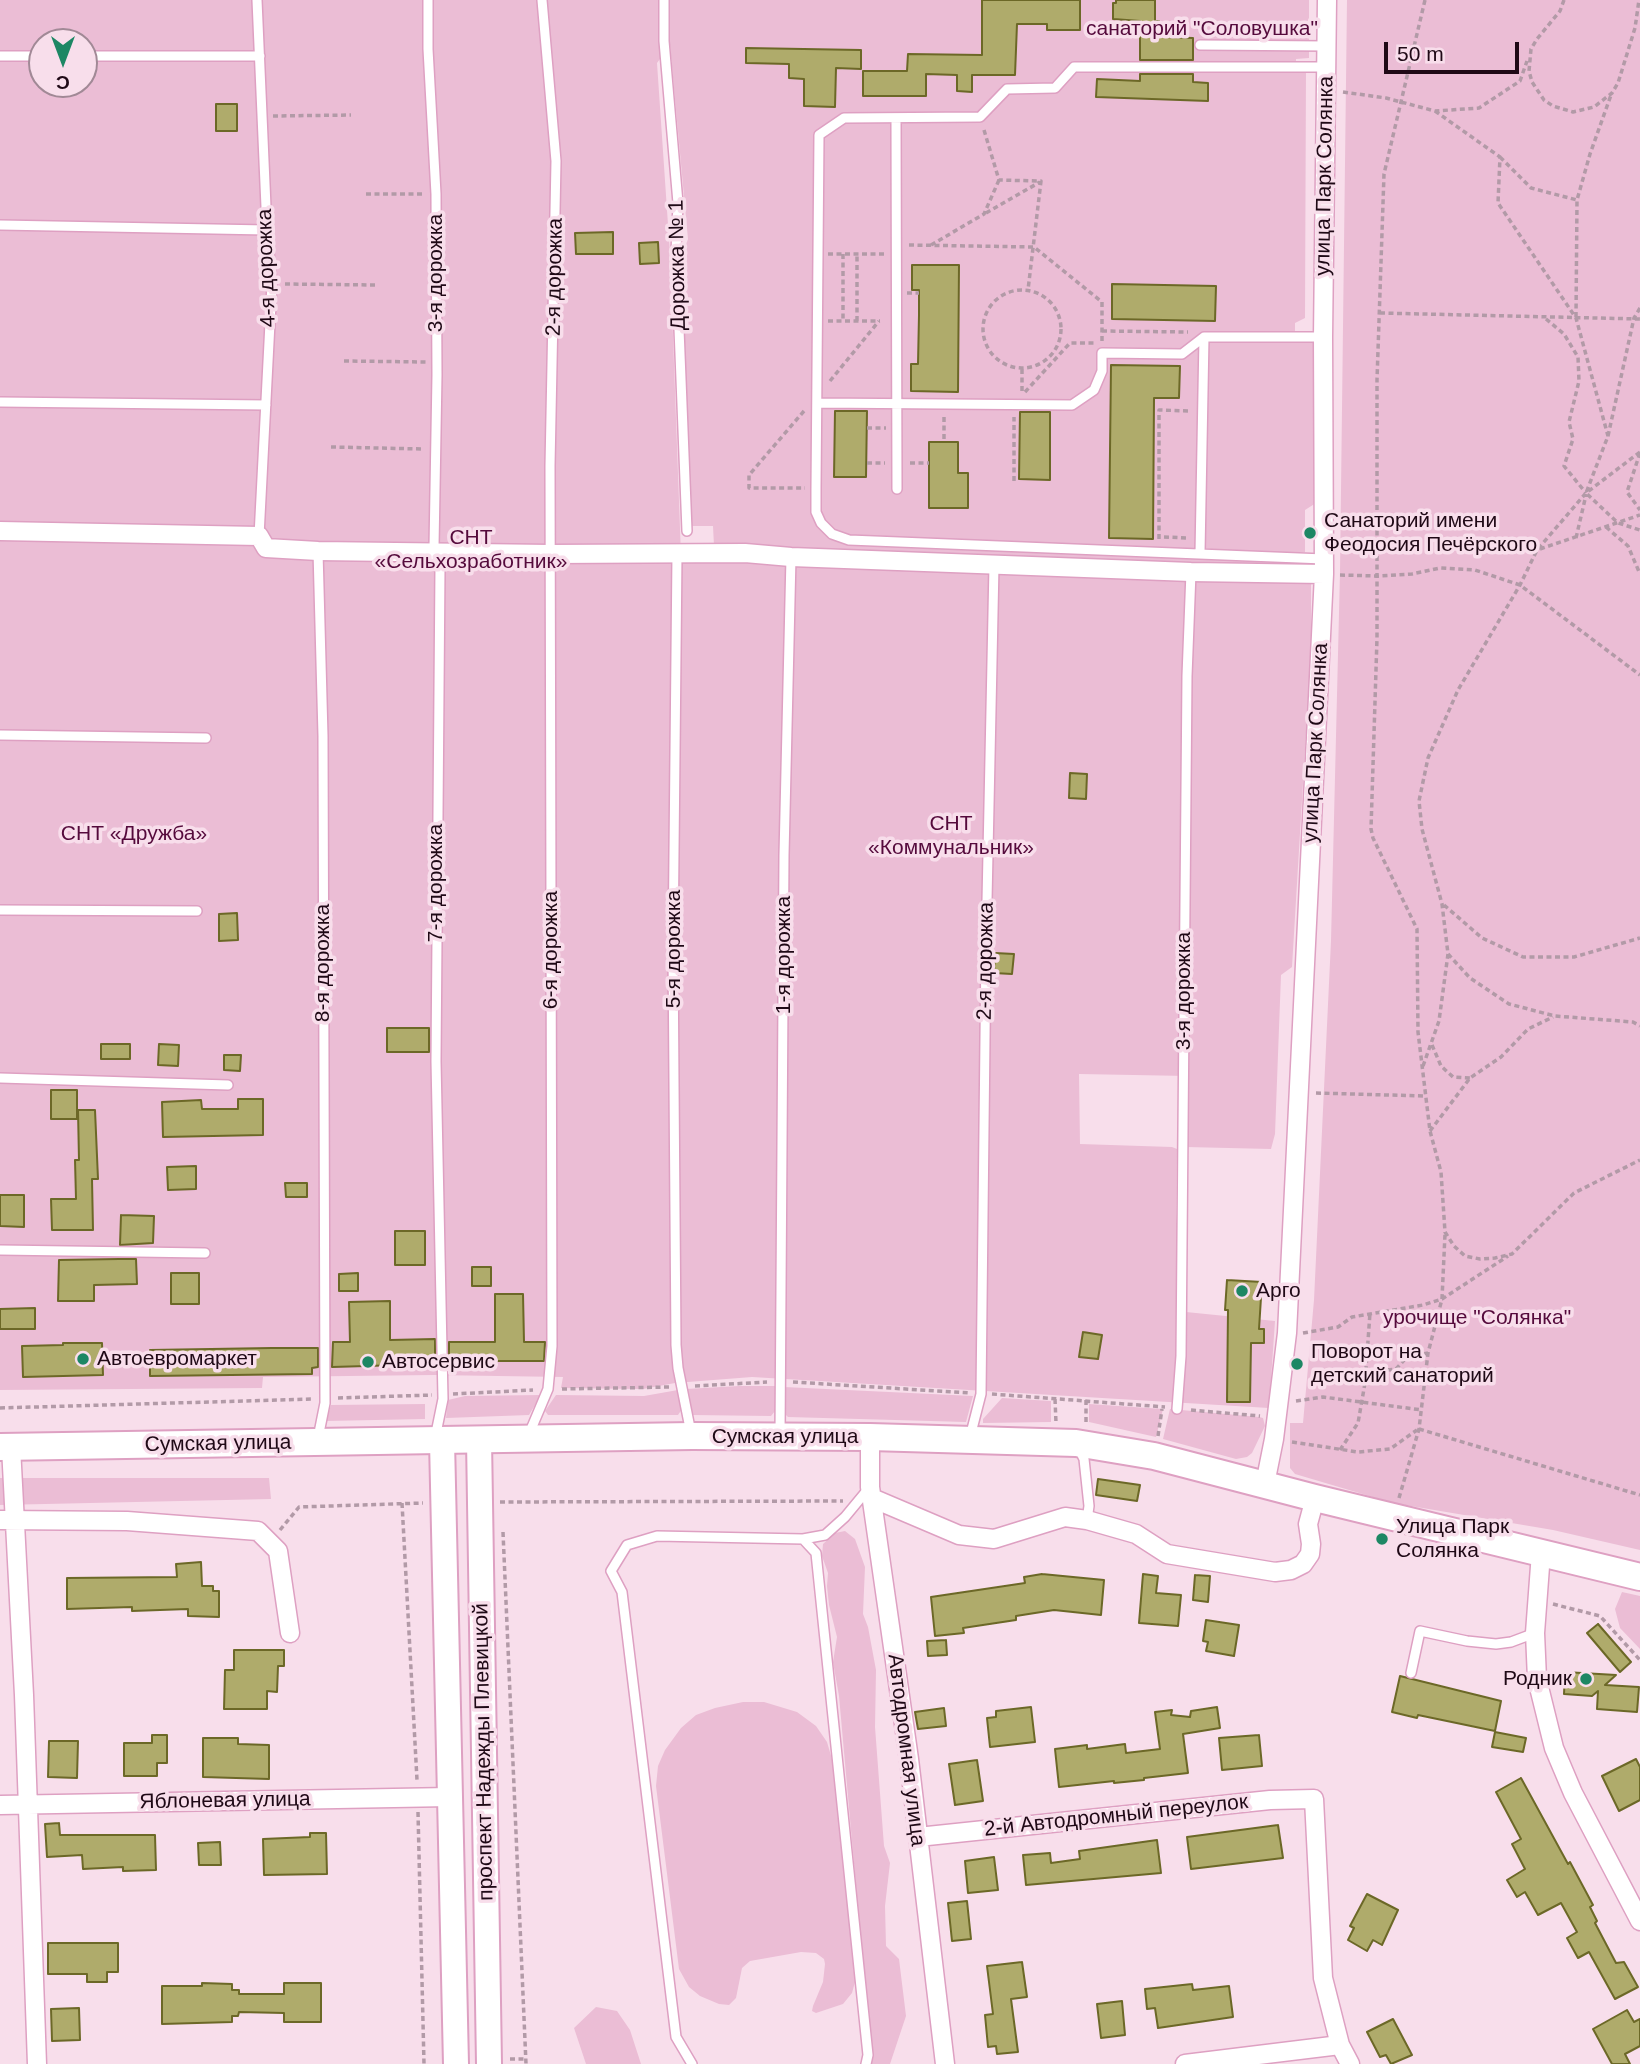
<!DOCTYPE html>
<meta charset="utf-8">
<style>
body{margin:0}
#map{position:relative;width:1640px;height:2064px;overflow:hidden;background:#f8deeb;font-family:Arial,sans-serif}
canvas{display:block}
.north{position:absolute;left:28px;top:28px;width:70px;height:70px;box-sizing:border-box;background:#f8deeb;border:2px solid #a18996;border-radius:50%;rotate:180deg;font-size:19px;font-weight:700;line-height:28px;text-align:center;color:#1f0916}
.north::after{content:'';display:block;margin:auto;width:24px;height:32px;background:#1d8764;clip-path:polygon(50% 0,100% 100%,50% 72%,0 100%)}
.scale{position:absolute;left:1384px;top:42px;width:135px;height:32px;box-sizing:border-box;border:4px solid #1f0916;border-top:0;padding-left:9px;font-size:21px;line-height:24px;white-space:nowrap;color:#1f0916;-webkit-text-stroke:5px #f8deeb;paint-order:stroke}
</style>
<div id="map">
<canvas width="1640" height="2064"></canvas>
<div class="north">С</div>
<div class="scale">50 m</div>
</div>
<script>
const ctx = document.querySelector('canvas').getContext('2d');
ctx.lineJoin = 'round';
function fillPath(path, color) {
  ctx.fillStyle = color;
  ctx.fill(path, 'evenodd');
}
function shape(rows) {
  const path = new Path2D();
  for (const r of rows) {
    if (r.length === 3) {
      path.moveTo(r[0] + r[2], r[1]);
      path.arc(r[0], r[1], r[2], 0, 2 * Math.PI);
      continue;
    }
    path.moveTo(r[0], r[1]);
    for (let i = 2; i < r.length; i += 2) path.lineTo(r[i], r[i + 1]);
  }
  return path;
}
function stroke(path, color, width, dash) {
  ctx.strokeStyle = color;
  ctx.lineWidth = width;
  ctx.lineCap = dash ? 'butt' : 'round';
  ctx.setLineDash(dash || []);
  ctx.stroke(path);
}
function drawText(font, color, halo, rows, align = 'center') {
  ctx.font = font + ' Arial,sans-serif';
  ctx.lineWidth = 7;
  ctx.setLineDash([]);
  ctx.textBaseline = 'middle';
  ctx.strokeStyle = halo;
  ctx.fillStyle = color;
  for (const [text, x, y, turn = 0] of rows) {
    ctx.save();
    ctx.translate(x, y);
    ctx.rotate((+turn || 0) * Math.PI / 180);
    ctx.textAlign = isNaN(turn) ? turn : align;
    if (halo) ctx.strokeText(text, 0, 0);
    ctx.fillText(text, 0, 0);
    ctx.restore();
  }
}
const green = shape([
 [0,0,252,0,254,28,254,0,1309,0,1309,58,1296,59,1296,68,1306,68,1305,318,1295,323,1295,338,1314,339,1316,503,1305,510,1305,552,1288,552,1288,570,714,546,713,526,691,526,682,256,688,239,670,45,657,63,670,254,681,556,1311,575,1311,649,1292,967,1281,975,1275,1134,1271,1149,1186,1147,1188,1076,1079,1074,1080,1144,1172,1147,1177,1149,1176,1214,1186,1312,1275,1321,1269,1408,752,1377,675,1383,643,1389,561,1388,563,1377,434,1375,263,1377,262,1388,0,1390],
 [42,42,84,42,84,84,42,84],
 [1347,0,1640,0,1640,1550,1553,1530,1393,1503,1295,1474,1290,1468,1290,1423,1303,1423,1314,1300,1331,941,1340,572],
 [739,1386,775,1386,775,1411,771,1416,693,1415,690,1411,686,1389],
 [784,1387,973,1396,966,1422,788,1417,783,1412],
 [678,1390,682,1409,678,1415,548,1415,545,1411,556,1395,644,1396],
 [541,1395,529,1415,446,1418,448,1400,465,1396],
 [1002,1398,1051,1401,1051,1422,983,1423,983,1419],
 [425,1404,425,1419,326,1421,331,1405],
 [1089,1404,1163,1409,1156,1437,1089,1422],
 [1170,1409,1259,1417,1263,1418,1265,1426,1252,1453,1247,1457,1236,1459,1163,1439],
 [0,1478,269,1478,271,1499,0,1505],
 [845,1531,855,1539,865,1567,863,1614,868,1627,876,1670,875,1727,884,1846,890,1863,885,1906,886,1946,899,1959,906,2016,890,2064,872,2064,839,1696,833,1662,837,1637,829,1605,827,1586,828,1573,822,1556,823,1544,835,1533],
 [1622,1592,1640,1596,1640,1649,1620,1628,1615,1609],
 [743,1702,764,1702,797,1712,816,1726,827,1742,834,1766,855,1982,852,1993,843,2004,816,2013,812,2011,813,2006,823,1982,825,1964,824,1959,816,1953,801,1952,750,1961,742,1968,736,1998,729,2005,719,2004,700,1996,689,1987,679,1969,656,1786,658,1766,665,1750,681,1728,696,1715,715,1708],
 [596,2007,617,2011,630,2030,641,2064,586,2064,574,2028]
]);
const building = shape([
 [982,0,1080,0,1080,30,1047,30,1047,24,1017,24,1015,75,972,75,972,92,957,91,957,75,926,74,926,96,863,96,863,71,907,71,908,54,982,55,982,0],
 [1116,0,1155,0,1155,21,1159,21,1159,37,1193,38,1193,60,1140,60,1140,21,1113,19,1113,3,1116,3,1116,0],
 [746,48,861,50,861,69,836,68,835,107,804,106,804,79,789,78,789,64,746,63,746,48],
 [1140,74,1193,74,1193,82,1208,83,1208,101,1096,97,1097,79,1140,81,1140,74],
 [216,104,237,104,237,131,216,131,216,104],
 [613,232,613,254,576,254,575,233,613,232],
 [658,242,659,263,640,264,639,243,658,242],
 [912,265,959,265,958,392,911,391,911,364,918,364,919,315,919,290,912,290,912,265],
 [1112,284,1216,286,1215,321,1112,319,1112,284],
 [1111,365,1180,366,1179,398,1154,398,1153,539,1109,538,1111,365],
 [835,411,867,411,866,477,834,477,835,411],
 [1020,412,1050,412,1050,480,1019,479,1020,412],
 [929,442,958,442,958,473,968,473,968,508,929,508,929,442],
 [1070,773,1087,774,1086,799,1069,798,1070,773],
 [237,913,238,940,219,941,219,914,237,913],
 [995,953,1014,954,1012,974,994,973,995,953],
 [387,1028,429,1028,429,1052,387,1052,387,1028],
 [101,1044,130,1044,130,1059,101,1059,101,1044],
 [159,1044,179,1045,178,1066,158,1065,159,1044],
 [224,1055,241,1055,240,1071,224,1070,224,1055],
 [51,1090,77,1090,77,1119,51,1119,51,1090],
 [238,1099,263,1099,263,1135,163,1137,162,1102,201,1100,202,1109,238,1109,238,1099],
 [78,1110,95,1110,98,1179,92,1179,93,1230,52,1230,51,1199,76,1199,75,1160,79,1160,78,1110],
 [196,1166,196,1189,168,1190,167,1167,196,1166],
 [285,1183,307,1183,307,1197,286,1197,285,1183],
 [0,1195,24,1195,24,1227,0,1226,0,1195],
 [121,1215,154,1216,153,1243,120,1245,121,1215],
 [395,1231,425,1231,425,1265,395,1265,395,1231],
 [119,1259,136,1259,137,1284,94,1285,94,1301,58,1301,59,1260,119,1259],
 [472,1267,491,1267,491,1286,472,1286,472,1267],
 [171,1273,199,1273,199,1304,171,1304,171,1273],
 [358,1273,358,1291,339,1291,339,1274,358,1273],
 [1227,1280,1262,1282,1259,1329,1264,1329,1264,1343,1251,1343,1250,1402,1227,1402,1228,1310,1225,1310,1227,1280],
 [495,1294,523,1294,524,1342,545,1342,544,1361,449,1361,449,1342,495,1342,495,1294],
 [390,1301,390,1340,435,1339,435,1364,332,1367,333,1342,350,1342,349,1302,390,1301],
 [35,1308,35,1329,0,1329,0,1309,35,1308],
 [1083,1332,1102,1335,1098,1359,1079,1357,1083,1332],
 [63,1343,102,1343,103,1375,23,1377,22,1346,63,1345,63,1343],
 [272,1348,318,1348,318,1367,312,1368,312,1374,150,1376,150,1350,272,1348],
 [1098,1479,1140,1485,1137,1501,1096,1495,1098,1479],
 [201,1562,202,1586,213,1586,213,1591,219,1591,219,1617,188,1616,188,1609,132,1611,132,1607,67,1609,67,1578,177,1577,176,1564,201,1562],
 [1042,1574,1104,1580,1101,1615,1054,1610,1016,1616,1016,1620,963,1628,964,1633,935,1636,931,1597,1025,1583,1024,1577,1042,1574],
 [1143,1574,1158,1576,1156,1593,1181,1595,1178,1626,1139,1623,1143,1574],
 [1195,1575,1210,1576,1208,1602,1193,1600,1195,1575],
 [1206,1620,1239,1625,1234,1656,1206,1651,1208,1642,1203,1641,1206,1620],
 [1598,1624,1631,1662,1620,1672,1587,1633,1598,1624],
 [946,1640,947,1655,928,1656,927,1641,946,1640],
 [234,1650,284,1650,284,1666,278,1666,277,1692,267,1691,267,1709,224,1709,225,1670,234,1670,234,1650],
 [1565,1672,1616,1675,1605,1685,1639,1687,1637,1712,1597,1709,1598,1691,1592,1696,1564,1694,1565,1672],
 [1400,1676,1501,1701,1495,1731,1418,1715,1417,1718,1392,1712,1400,1676],
 [1031,1707,1035,1742,990,1747,987,1718,996,1717,996,1711,1031,1707],
 [1217,1707,1220,1728,1183,1734,1188,1773,1144,1778,1144,1780,1114,1783,1114,1781,1059,1787,1055,1749,1087,1745,1087,1749,1125,1744,1126,1753,1160,1749,1155,1712,1172,1710,1171,1715,1190,1717,1191,1711,1217,1707],
 [944,1708,946,1726,918,1729,915,1712,944,1708],
 [1495,1732,1526,1738,1523,1752,1492,1747,1495,1732],
 [152,1735,167,1735,167,1763,157,1763,157,1776,124,1776,124,1743,152,1743,152,1735],
 [1259,1735,1262,1766,1222,1770,1219,1738,1259,1735],
 [203,1738,238,1738,238,1744,269,1745,269,1779,203,1777,203,1738],
 [49,1741,78,1741,77,1778,48,1777,49,1741],
 [1636,1759,1640,1767,1640,1800,1619,1811,1602,1776,1636,1759],
 [977,1760,983,1801,955,1805,949,1764,977,1760],
 [1521,1778,1568,1864,1570,1862,1593,1905,1590,1907,1597,1921,1595,1923,1616,1963,1624,1962,1638,1987,1615,1999,1589,1952,1578,1958,1567,1938,1577,1932,1561,1903,1538,1915,1525,1892,1517,1897,1507,1880,1525,1869,1512,1844,1521,1839,1496,1792,1521,1778],
 [59,1823,60,1835,155,1835,156,1870,123,1871,123,1867,83,1869,82,1855,47,1857,45,1824,59,1823],
 [1278,1825,1283,1858,1191,1869,1187,1837,1278,1825],
 [310,1833,326,1833,327,1874,264,1875,263,1839,310,1837,310,1833],
 [1157,1840,1161,1873,1026,1885,1023,1855,1050,1853,1051,1863,1080,1859,1079,1851,1157,1840],
 [220,1842,221,1865,199,1865,198,1843,220,1842],
 [994,1857,998,1890,968,1893,965,1861,994,1857],
 [1367,1894,1398,1910,1382,1945,1373,1940,1367,1951,1348,1940,1354,1928,1350,1926,1367,1894],
 [967,1901,971,1939,952,1941,948,1903,967,1901],
 [48,1943,118,1943,118,1972,107,1972,107,1982,87,1982,87,1974,48,1974,48,1943],
 [1022,1962,1027,1997,1011,1999,1018,2052,997,2054,996,2046,988,2047,985,2015,993,2014,987,1966,1022,1962],
 [202,1983,232,1984,232,1990,239,1990,239,1994,284,1994,284,1983,321,1983,321,2022,284,2022,284,2013,239,2012,238,2016,232,2016,232,2022,162,2024,162,1986,202,1986,202,1983],
 [1192,1984,1193,1990,1229,1986,1233,2017,1158,2028,1155,2008,1147,2009,1145,1989,1192,1984],
 [1122,2001,1125,2035,1101,2038,1097,2004,1122,2001],
 [79,2008,80,2040,52,2041,51,2009,79,2008],
 [1627,2010,1634,2022,1640,2019,1640,2046,1625,2054,1630,2064,1612,2064,1593,2029,1627,2010],
 [1393,2019,1412,2055,1391,2064,1386,2055,1380,2057,1367,2032,1393,2019]
]);
const path = shape([
 [1425,0,1384,174,1377,380,1377,638,1371,829,1373,838,1417,929,1418,1032,1430,1131,1441,1172,1445,1232,1454,1246,1465,1256,1480,1259,1495,1258,1512,1254,1574,1193,1640,1160],
 [1564,0,1560,11,1537,39,1531,49,1529,71,1532,82,1544,100,1553,106,1573,112,1594,107,1612,93,1618,83,1635,28,1639,0],
 [1343,92,1386,98,1435,111,1479,108,1520,81,1527,61],
 [1435,111,1500,157,1498,203,1576,318,1608,436],
 [273,116,351,115],
 [984,130,999,180,1041,181,1028,290],
 [1500,157,1531,188,1577,200],
 [366,194,423,194],
 [986,213,1040,182],
 [909,245,1034,247,1102,302,1102,341],
 [931,245,984,214,999,180],
 [828,254,884,254],
 [843,254,843,321],
 [285,284,377,285],
 [1022,329,39],
 [907,293,919,293],
 [1640,308,1634,318,1608,436,1586,493,1618,523,1640,530],
 [1380,313,1640,319],
 [1576,317,1577,200,1590,154,1611,95],
 [1546,319,1564,334,1578,357,1579,381,1569,422,1573,439,1564,466,1586,493],
 [828,321,880,321],
 [857,321,857,254],
 [1102,331,1188,332],
 [344,361,426,362],
 [830,381,879,321],
 [1022,391,1022,369],
 [1025,392,1070,343,1094,343],
 [804,411,749,475,749,488,805,488],
 [944,417,944,442],
 [867,428,886,428],
 [331,447,423,449],
 [1640,453,1627,492,1640,510],
 [867,463,885,463],
 [910,463,929,463],
 [1014,481,1014,417],
 [1606,527,1628,546,1640,574],
 [1164,537,1188,538],
 [1576,538,1586,495],
 [1159,539,1159,410,1191,411],
 [1540,549,1640,515],
 [1340,575,1378,576,1412,574,1440,568,1475,570,1520,585,1640,675],
 [1444,905,1482,938,1523,957,1574,957,1640,938],
 [1448,954,1470,978,1509,1004,1555,1016,1633,1022,1640,1026],
 [1432,1045,1441,1066,1453,1077,1470,1078],
 [1423,1066,1439,1021,1448,954,1442,904,1422,829,1419,801,1428,758,1458,690,1520,585,1537,550,1586,493,1640,452],
 [1316,1093,1424,1096],
 [1430,1131,1470,1078,1501,1057,1528,1029,1553,1017],
 [1303,1333,1338,1327,1352,1317,1423,1305,1442,1299,1508,1256],
 [793,1382,970,1393],
 [1366,1382,1379,1371,1396,1369,1407,1357,1428,1353],
 [695,1386,767,1382],
 [562,1389,670,1387],
 [453,1394,533,1390],
 [992,1394,1165,1407],
 [338,1398,432,1395],
 [1055,1399,1056,1423],
 [1296,1401,1323,1397,1422,1410],
 [0,1408,313,1399],
 [1191,1410,1260,1416],
 [1086,1422,1086,1400],
 [1419,1429,1640,1495],
 [1158,1436,1162,1409],
 [1292,1442,1358,1452,1390,1449,1417,1430],
 [1340,1450,1358,1423,1365,1383,1370,1313],
 [1399,1498,1419,1429,1428,1353,1442,1299,1445,1234],
 [500,1502,843,1501],
 [402,1503,417,1780],
 [280,1530,299,1507,423,1503],
 [503,1532,526,2064],
 [1553,1604,1600,1616,1640,1660],
 [418,1812,424,2064],
 [510,2059,526,2059]
]);
const service = shape([
 [257,0,267,230,272,284,259,536],
 [428,0,428,49,436,194,437,375,434,547,440,567,436,1061,443,1399,435,1438],
 [664,0,664,41,678,203,676,253,687,531],
 [1200,45,1327,46],
 [0,56,42,56],
 [84,56,260,56],
 [896,118,897,489],
 [0,225,267,230],
 [0,402,266,405],
 [817,403,1072,405,1094,390,1102,371,1102,353,1182,354,1204,337],
 [1200,553,1204,337,1323,337],
 [677,554,673,951,676,1345,678,1368,691,1433],
 [1324,559,849,540,832,534,821,523,816,512,816,488,819,135,844,118,980,117,1007,89,1055,88,1074,67,1327,67],
 [0,735,206,738],
 [0,910,197,911],
 [0,1078,228,1085],
 [0,1250,205,1253],
 [1177,1409,1181,1356,1187,676,1191,572],
 [529,1434,548,1389,552,1346,550,466,556,161,542,0],
 [780,1434,784,855,791,557],
 [970,1437,981,1394,986,949,994,565],
 [318,1438,325,1403,323,736,318,551],
 [1079,1449,1084,1459,1089,1506,1087,1520],
 [803,1539,825,1535,845,1517,869,1488],
 [1411,1673,1420,1631,1467,1641,1496,1644,1511,1642,1535,1633],
 [692,2064,676,2037,622,1592,611,1571,627,1545,657,1536,803,1539,816,1553,868,2055,866,2064]
]);
const minor = shape([
 [0,531,259,536,266,548,318,551,550,554,745,553,791,557,1191,572,1324,574],
 [870,1437,870,1487,909,1759,945,2064],
 [11,1447,24,1695,37,2064],
 [1265,1484,1274,1439,1287,1333,1324,574,1323,337,1327,0],
 [872,1498,959,1535,994,1539,1065,1517,1087,1520,1136,1534,1167,1554,1275,1572,1291,1570,1303,1564,1310,1554,1311,1544,1308,1524,1315,1498],
 [0,1520,127,1521,258,1531,278,1551,290,1633],
 [1541,1553,1535,1633,1537,1679,1554,1748,1573,1793,1640,1921],
 [0,1805,450,1797],
 [918,1837,1270,1800,1314,1799,1323,1978,1340,2045],
 [1185,2064,1340,2045,1350,2064]
]);
const secondary = shape([
 [479,1440,489,2064],
 [442,1441,456,2064]
]);
const primary = shape([
 [0,1447,692,1436,870,1437,1076,1443,1154,1456,1315,1498,1640,1577]
]);
const markers = [
 [1310,533,7,"#1d8764"],
 [1242,1291,7,"#1d8764"],
 [83,1359,7,"#1d8764"],
 [368,1362,7,"#1d8764"],
 [1297,1364,7,"#1d8764"],
 [1382,1539,7,"#1d8764"],
 [1586,1679,7,"#1d8764"]
];
const parkNames = [
 ["cанаторий \"Соловушка\"",1202,29],
 ["СНТ",471,538],
 ["«Сельхозработник»",471,562],
 ["СНТ",951,824],
 ["«Коммунальник»",951,848],
 ["СНТ «Дружба»",134,834],
 ["урочище \"Солянка\"",1477,1318]
];
const streetNames = [
 ["улица Парк Солянка",1325,176,-89],
 ["Дорожка № 1",678,265,-91],
 ["4-я дорожка",267,268,-92],
 ["3-я дорожка",436,273,-90],
 ["2-я дорожка",555,277,-89],
 ["улица Парк Солянка",1316,743,-87],
 ["7-я дорожка",436,883,-90],
 ["5-я дорожка",674,949,-90],
 ["6-я дорожка",551,950,-90],
 ["1-я дорожка",784,955,-90],
 ["2-я дорожка",986,961,-89],
 ["8-я дорожка",323,963,-90],
 ["3-я дорожка",1184,991,-90],
 ["Сумская улица",785,1437],
 ["Сумская улица",218,1444,-1],
 ["Автодромная улица",906,1750,83],
 ["проспект Надежды Плевицкой",484,1752,-91],
 ["Яблоневая улица",225,1801,-1],
 ["2-й Автодромный переулок",1116,1816,-6]
];
const poiNames = [
 ["Санаторий имени",1324,521],
 ["Феодосия Печёрского",1324,545],
 ["Арго",1256,1291],
 ["Поворот на",1311,1352],
 ["детский санаторий",1311,1376],
 ["Автоевромаркет",97,1359],
 ["Автосервис",382,1362],
 ["Улица Парк",1396,1527],
 ["Солянка",1396,1551],
 ["Родник",1572,1679,"right"]
];
fillPath(green, '#ebbdd5');
fillPath(building, '#afab6b');
stroke(building, '#6c6827', 2);
stroke(service, '#dea0c2', 12);
stroke(minor, '#dea0c2', 21);
stroke(secondary, '#dea0c2', 28);
stroke(primary, '#dea0c2', 30);
stroke(path, '#b29aa7', 3.5, [5, 3.5]);
stroke(service, '#fff', 9);
stroke(minor, '#fff', 18);
stroke(secondary, '#fff', 24);
stroke(primary, '#fff', 26);
for (const [x, y, r, color] of markers) {
  const dot = new Path2D();
  dot.arc(x, y, r, 0, 2 * Math.PI);
  ctx.fillStyle = color;
  ctx.fill(dot);
  stroke(dot, '#f8deeb', 2.5);
}
drawText('21px', '#550a3c', '#f8deeb', parkNames);
drawText('21px', '#1f0916', '#f8deeb', streetNames);
drawText('21px', '#1f0916', '#f8deeb', poiNames, 'left');
</script>
